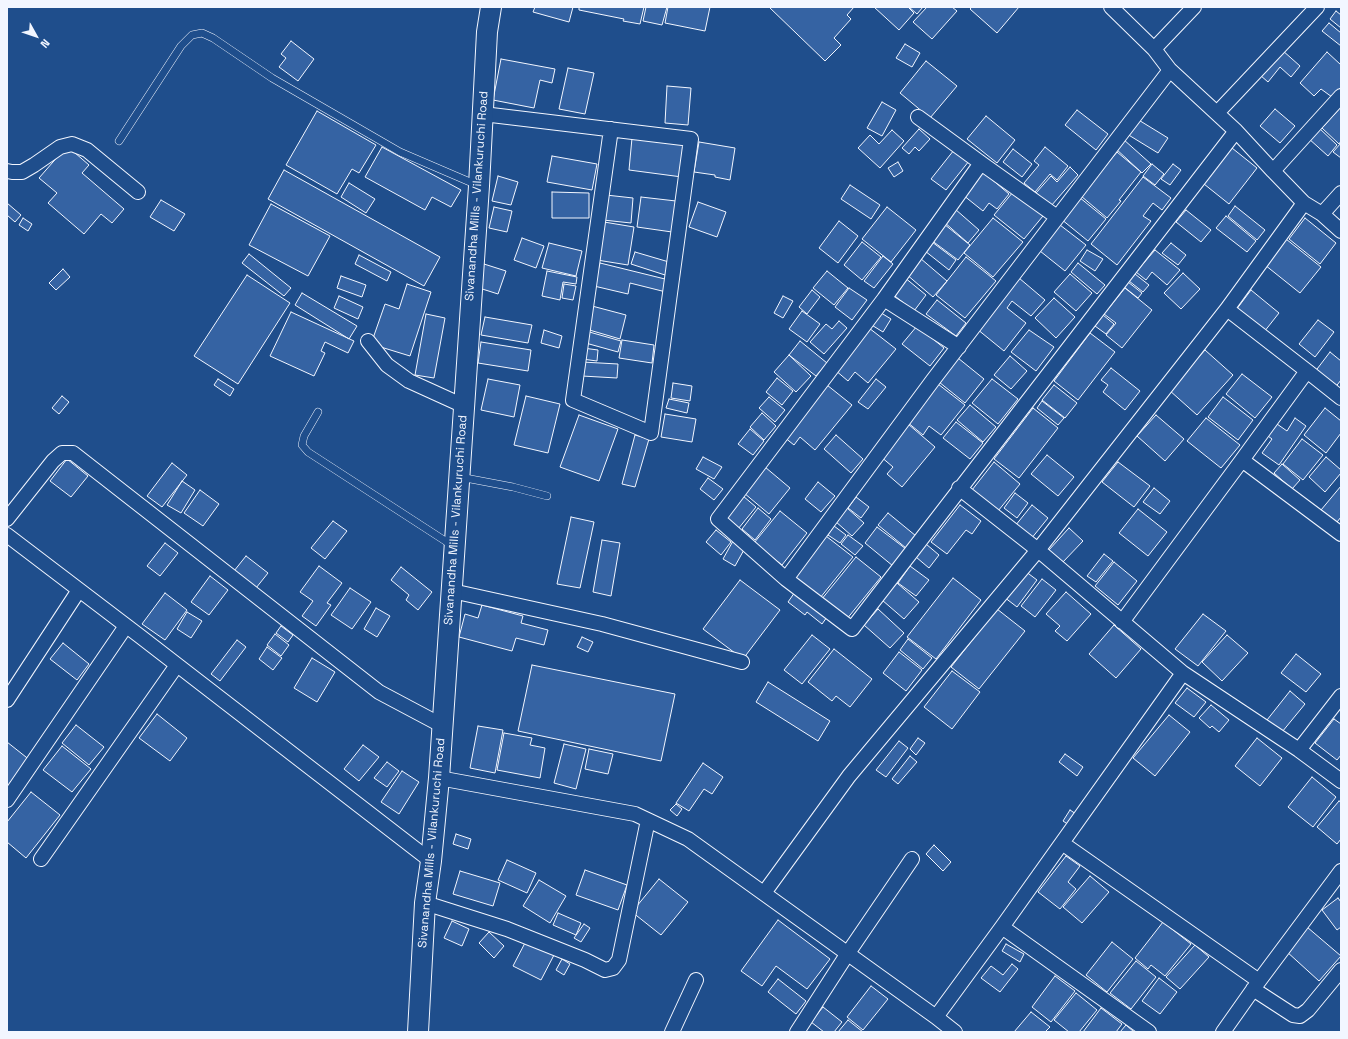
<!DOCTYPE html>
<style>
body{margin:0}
#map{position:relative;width:1348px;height:1039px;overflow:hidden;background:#1f4e8c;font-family:"Space Grotesk",sans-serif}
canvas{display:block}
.frame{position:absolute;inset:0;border:8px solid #f2f6ff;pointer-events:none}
.north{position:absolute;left:16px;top:16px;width:40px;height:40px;-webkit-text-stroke:3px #1f4e8c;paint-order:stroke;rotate:130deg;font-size:11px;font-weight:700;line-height:16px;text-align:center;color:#f2f6ff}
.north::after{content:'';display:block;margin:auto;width:14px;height:18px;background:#f2f6ff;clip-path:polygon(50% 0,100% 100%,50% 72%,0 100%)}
</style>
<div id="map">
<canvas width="1348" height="1039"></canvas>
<div class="frame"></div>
<div class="north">N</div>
</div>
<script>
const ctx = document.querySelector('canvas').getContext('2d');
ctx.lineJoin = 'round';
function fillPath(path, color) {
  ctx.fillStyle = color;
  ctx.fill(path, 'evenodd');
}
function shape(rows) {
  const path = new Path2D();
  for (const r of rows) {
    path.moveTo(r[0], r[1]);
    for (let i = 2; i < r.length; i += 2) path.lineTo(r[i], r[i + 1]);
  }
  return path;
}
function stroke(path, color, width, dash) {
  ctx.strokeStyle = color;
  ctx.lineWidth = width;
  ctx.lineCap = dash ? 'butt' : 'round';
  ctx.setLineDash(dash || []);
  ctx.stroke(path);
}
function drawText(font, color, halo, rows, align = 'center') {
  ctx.font = font + ' "Space Grotesk",sans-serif';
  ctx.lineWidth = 3;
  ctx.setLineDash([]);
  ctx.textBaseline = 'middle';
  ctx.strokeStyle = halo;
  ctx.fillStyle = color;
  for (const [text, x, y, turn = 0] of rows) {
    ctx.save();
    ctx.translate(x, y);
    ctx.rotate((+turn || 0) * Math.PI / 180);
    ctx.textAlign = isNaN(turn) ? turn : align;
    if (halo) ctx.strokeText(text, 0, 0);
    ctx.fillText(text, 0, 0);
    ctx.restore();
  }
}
const building = shape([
 [535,7,573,7,569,22,533,12,535,7],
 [579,7,644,7,640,24,623,21,624,19,579,10,579,7],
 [646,7,667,7,662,25,643,21,646,7],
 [668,7,710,7,705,31,665,23,668,7],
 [769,7,854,7,847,15,851,19,834,38,841,45,825,61,769,7],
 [874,7,908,7,914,13,899,30,874,7],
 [909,7,923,7,917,14,909,7],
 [927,7,952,7,957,11,932,39,913,22,927,7],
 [972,7,1019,7,997,33,970,9,972,7],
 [1336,11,1341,15,1341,28,1330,19,1336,11],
 [1329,23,1341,33,1341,46,1322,31,1329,23],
 [291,41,314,59,298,81,279,67,286,58,281,54,291,41],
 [905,44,920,53,912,67,896,58,905,44],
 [1282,50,1300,66,1291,77,1280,67,1268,82,1260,75,1282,50],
 [1327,52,1341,65,1341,87,1332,97,1321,89,1314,96,1300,83,1327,52],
 [501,59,555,69,552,83,540,80,534,108,493,100,501,59],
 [926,61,957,86,930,118,900,93,926,61],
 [568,68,594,73,585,114,559,109,568,68],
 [667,86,691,88,688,125,665,123,667,86],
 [882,102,896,110,882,136,867,128,882,102],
 [1341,107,1341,141,1339,144,1322,128,1341,107],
 [1275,109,1295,126,1280,143,1260,126,1275,109],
 [1077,110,1108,134,1096,150,1065,125,1077,110],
 [317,111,376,145,359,173,352,169,337,194,286,165,317,111],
 [986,116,1015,140,997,163,967,139,986,116],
 [1137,119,1168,138,1158,153,1127,134,1137,119],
 [1318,127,1337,145,1328,156,1308,138,1318,127],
 [919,129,930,139,919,151,915,147,909,154,902,148,919,129],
 [892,130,904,141,880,168,858,148,870,135,879,144,892,130],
 [632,138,686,144,682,177,629,170,632,138],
 [1123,139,1151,164,1142,173,1115,148,1123,139],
 [699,142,735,148,730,180,715,177,715,175,694,172,699,142],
 [1341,143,1341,158,1333,152,1341,143],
 [67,146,89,165,82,173,124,209,112,223,101,214,84,234,48,203,57,193,39,178,67,146],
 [382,147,461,190,451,207,432,197,425,210,365,177,382,147],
 [1045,147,1068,166,1057,180,1050,174,1035,192,1024,183,1039,165,1034,161,1045,147],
 [1232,148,1257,168,1229,204,1204,184,1232,148],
 [1013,149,1032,164,1022,177,1003,162,1013,149],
 [954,150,969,161,946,190,931,179,954,150],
 [1117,152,1141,172,1119,200,1121,201,1107,218,1081,196,1117,152],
 [552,156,597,164,592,190,547,182,552,156],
 [898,162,903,171,894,177,888,168,898,162],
 [1152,164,1164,174,1155,185,1143,176,1152,164],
 [1173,164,1181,170,1170,185,1161,179,1173,164],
 [1070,167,1078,175,1051,206,1036,193,1051,176,1057,182,1070,167],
 [284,170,440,257,424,286,268,199,284,170],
 [982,171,1009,194,997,209,989,203,983,211,963,195,982,171],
 [498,176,518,182,511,205,492,201,498,176],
 [1143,177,1171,198,1162,210,1153,203,1143,216,1151,221,1117,265,1091,244,1143,177],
 [349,183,375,199,366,213,341,197,349,183],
 [850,185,880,205,871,219,841,199,850,185],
 [552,192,589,193,589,218,552,218,552,192],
 [1013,192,1043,216,1024,239,994,215,1013,192],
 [606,195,633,198,631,223,603,220,606,195],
 [641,197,676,201,672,232,637,227,641,197],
 [1079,197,1106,219,1088,241,1061,219,1079,197],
 [161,200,185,214,174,231,150,217,161,200],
 [698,202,726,212,717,237,689,227,698,202],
 [7,203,21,215,15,222,7,215,7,203],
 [271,204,330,236,308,276,249,245,271,204],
 [1235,206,1265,230,1257,240,1228,216,1235,206],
 [494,207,512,211,507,232,489,228,494,207],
 [887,207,916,230,891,262,862,239,887,207],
 [955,209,979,230,968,243,944,222,955,209],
 [1186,210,1211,230,1201,242,1176,222,1186,210],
 [1226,216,1256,241,1247,252,1216,228,1226,216],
 [23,218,32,224,28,231,19,225,23,218],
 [993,218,1023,242,993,277,964,253,993,218],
 [1305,218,1336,243,1320,264,1289,239,1305,218],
 [839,221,858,236,838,263,819,248,839,221],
 [604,222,634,227,628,265,597,260,604,222],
 [944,224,970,245,958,260,931,240,944,224],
 [1060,225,1086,245,1065,271,1040,251,1060,225],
 [522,238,544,246,536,268,514,260,522,238],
 [1286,239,1321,267,1300,293,1265,265,1286,239],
 [862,242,881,257,862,280,844,265,862,242],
 [932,242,956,260,949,270,925,251,932,242],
 [549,243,582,251,576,276,542,268,549,243],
 [1171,243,1186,255,1178,265,1162,253,1171,243],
 [1087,250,1103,259,1095,271,1080,261,1087,250],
 [1155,250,1180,270,1167,285,1152,272,1146,280,1136,272,1155,250],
 [635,252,669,262,665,275,631,264,635,252],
 [249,254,291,288,284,296,242,263,249,254],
 [359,255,391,272,387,281,355,264,359,255],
 [883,256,893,264,874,288,864,281,883,256],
 [966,257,996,281,965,318,936,295,966,257],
 [920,258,947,281,933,297,906,274,920,258],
 [600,263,669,280,666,292,630,283,628,294,594,286,600,263],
 [1078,263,1105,285,1097,294,1071,272,1078,263],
 [484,264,506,271,498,294,476,287,484,264],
 [63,269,70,277,56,290,49,283,63,269],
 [547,271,577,277,576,284,563,282,560,300,542,296,547,271],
 [827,271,848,288,834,305,813,288,827,271],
 [1183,273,1200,289,1181,309,1164,293,1183,273],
 [1070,274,1092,293,1076,311,1054,292,1070,274],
 [1135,274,1149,285,1143,292,1129,281,1135,274],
 [247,275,290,303,238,384,194,356,247,275],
 [341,276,366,285,362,297,337,288,341,276],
 [904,277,926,295,914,311,891,293,904,277],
 [1019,278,1045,300,1031,316,1012,301,1007,308,1026,323,1004,351,977,329,1019,278],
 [1128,282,1142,293,1138,298,1124,287,1128,282],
 [407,284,431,292,410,356,371,344,385,304,399,309,407,284],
 [564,284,576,286,573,300,562,298,564,284],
 [849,288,867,300,852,320,835,307,849,288],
 [1125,288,1152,310,1122,348,1106,335,1116,323,1104,314,1125,288],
 [812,290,820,297,807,314,799,307,812,290],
 [1251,290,1279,313,1264,332,1236,310,1251,290],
 [302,293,357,326,349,339,295,305,302,293],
 [339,296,363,307,358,319,334,308,339,296],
 [783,296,793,301,783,318,774,313,783,296],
 [1054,298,1075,317,1056,338,1035,318,1054,298],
 [937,300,966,323,956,336,926,314,937,300],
 [592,306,626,315,620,339,586,329,592,306],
 [802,311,820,324,807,342,789,329,802,311],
 [878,311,891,319,883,332,870,324,878,311],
 [291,312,354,341,348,353,325,342,321,351,325,353,314,376,270,356,291,312],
 [426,314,445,318,434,378,415,375,426,314],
 [1103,315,1114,324,1106,334,1095,326,1103,315],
 [485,317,532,325,528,343,481,335,485,317],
 [1318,320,1334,332,1315,357,1299,344,1318,320],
 [839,321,847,328,824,354,810,342,826,324,832,329,839,321],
 [917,326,944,348,930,366,902,344,917,326],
 [869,328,896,349,868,383,855,372,848,381,835,370,869,328],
 [544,330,562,336,559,348,541,343,544,330],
 [1029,330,1054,347,1036,371,1011,352,1029,330],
 [586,331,621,341,618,352,582,342,586,331],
 [1090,333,1115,352,1078,400,1054,381,1090,333],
 [622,340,654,345,652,363,619,358,622,340],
 [800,341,827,363,816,376,789,355,800,341],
 [481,342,531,350,528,371,478,363,481,342],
 [583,348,598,350,597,361,582,359,583,348],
 [1205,350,1233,375,1197,415,1169,390,1205,350],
 [1330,352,1341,361,1341,380,1334,389,1314,373,1330,352],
 [789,355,811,376,796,392,774,372,789,355],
 [1010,356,1027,371,1011,389,994,375,1010,356],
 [958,358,984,379,965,403,939,382,958,358],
 [582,362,618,364,617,378,582,376,582,362],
 [1111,368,1140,391,1125,410,1103,392,1108,385,1101,380,1111,368],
 [1242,374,1272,397,1255,418,1226,394,1242,374],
 [777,378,793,391,782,405,766,392,777,378],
 [218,379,234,389,230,396,214,385,218,379],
 [488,379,520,385,514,417,481,410,488,379],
 [876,379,886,387,868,409,858,402,876,379],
 [992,379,1018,399,998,424,972,403,992,379],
 [673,383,692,386,690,401,671,398,673,383],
 [938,384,965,405,941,435,929,426,923,435,907,422,938,384],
 [827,385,852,405,815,450,800,437,794,445,784,437,827,385],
 [1054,385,1077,403,1065,418,1042,400,1054,385],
 [62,396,69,402,59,414,52,408,62,396],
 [526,396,560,404,548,453,514,445,526,396],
 [769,397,785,410,775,422,759,408,769,397],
 [1223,397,1253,420,1238,440,1208,417,1223,397],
 [669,399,689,403,687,413,666,408,669,399],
 [1042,401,1064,418,1058,425,1037,408,1042,401],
 [970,405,996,427,983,442,957,420,970,405],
 [1033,408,1058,428,1019,478,994,459,1033,408],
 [1325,408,1341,421,1341,433,1326,453,1304,435,1325,408],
 [762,413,776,426,764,440,750,427,762,413],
 [665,414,696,419,692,442,661,437,665,414],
 [579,415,618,429,599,481,560,467,579,415],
 [1156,415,1184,439,1165,461,1137,436,1156,415],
 [1206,418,1240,445,1221,468,1187,441,1206,418],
 [1295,418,1306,426,1279,465,1262,453,1272,439,1268,436,1277,424,1287,431,1295,418],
 [956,422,983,443,970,459,943,438,956,422],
 [908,424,935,447,902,487,887,474,893,467,880,456,908,424],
 [750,429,764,441,753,455,738,444,750,429],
 [635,435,649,439,635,487,622,484,635,435],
 [836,435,863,459,851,473,824,449,836,435],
 [1302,439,1323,455,1303,480,1283,464,1302,439],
 [1047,455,1074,477,1058,496,1031,474,1047,455],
 [703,457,722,467,714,479,696,469,703,457],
 [1326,457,1341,470,1341,473,1325,492,1309,477,1326,457],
 [67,459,88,476,71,497,50,481,67,459],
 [994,462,1020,484,998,511,972,490,994,462],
 [1118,462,1150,486,1134,507,1102,482,1118,462],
 [172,463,187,475,162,507,147,496,172,463],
 [1282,464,1300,480,1292,489,1274,473,1282,464],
 [765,467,790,488,769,514,744,493,765,467],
 [708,478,723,489,714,500,700,489,708,478],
 [182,481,195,490,181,513,167,505,182,481],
 [818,482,835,496,821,512,805,499,818,482],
 [1341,486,1341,517,1337,522,1321,510,1341,486],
 [1154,488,1170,501,1160,514,1143,502,1154,488],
 [200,490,219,504,203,526,184,513,200,490],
 [1015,493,1028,503,1017,518,1004,508,1015,493],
 [743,496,756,507,738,529,725,519,743,496],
 [856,497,869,507,861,518,848,508,856,497],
 [960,505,981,521,972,534,966,530,947,554,931,542,960,505],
 [1032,505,1048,518,1031,539,1015,526,1032,505],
 [758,508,771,519,755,540,742,529,758,508],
 [847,508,864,523,852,536,835,521,847,508],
 [1138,509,1167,532,1148,556,1119,533,1138,509],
 [780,511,807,533,782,565,754,543,780,511],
 [888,513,916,536,906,548,878,525,888,513],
 [571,517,594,522,580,588,557,584,571,517],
 [333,521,347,531,325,559,311,548,333,521],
 [834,526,846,535,840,543,828,535,834,526],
 [877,527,906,549,893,566,865,543,877,527],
 [1069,528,1083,541,1062,563,1048,551,1069,528],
 [716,530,731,542,721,555,706,542,716,530],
 [848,535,863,546,855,555,841,544,848,535],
 [826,536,853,557,820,598,793,577,826,536],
 [602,540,620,543,611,596,593,592,602,540],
 [733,541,745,548,735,566,723,559,733,541],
 [165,543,178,553,160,576,147,566,165,543],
 [926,544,939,555,929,568,916,557,926,544],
 [1104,554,1113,561,1096,582,1087,576,1104,554],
 [246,556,268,573,256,588,234,571,246,556],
 [856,557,881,577,846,620,821,600,856,557],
 [1114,562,1137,581,1118,605,1095,586,1114,562],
 [319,566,342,583,327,603,331,605,316,626,302,616,313,601,300,592,319,566],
 [910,566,929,580,916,596,898,583,910,566],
 [401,567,432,592,418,610,406,600,409,595,391,580,401,567],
 [1025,571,1037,580,1017,607,1004,597,1025,571],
 [210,576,228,590,209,615,191,602,210,576],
 [953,578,981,600,936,659,907,637,953,578],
 [1042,579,1056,590,1035,617,1021,606,1042,579],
 [740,580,780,610,743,659,703,629,740,580],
 [897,583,919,602,904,619,882,600,897,583],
 [350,588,371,602,352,629,331,615,350,588],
 [795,592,827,617,822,624,807,612,805,615,788,602,795,592],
 [1066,592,1091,614,1067,641,1055,631,1060,626,1046,614,1066,592],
 [165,593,187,610,165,640,142,624,165,593],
 [482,605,523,616,521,623,548,630,544,645,516,638,512,651,459,637,465,614,478,618,482,605],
 [376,608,390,616,377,637,364,629,376,608],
 [878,609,904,633,890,648,864,625,878,609],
 [997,609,1025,631,979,689,951,667,997,609],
 [187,612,202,621,191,638,177,629,187,612],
 [1203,614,1226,631,1198,666,1175,649,1203,614],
 [1114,625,1141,649,1116,678,1089,654,1114,625],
 [281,626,293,635,288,642,276,633,281,626],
 [275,634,289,645,281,656,267,645,275,634],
 [812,635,830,649,802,684,784,670,812,635],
 [1227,635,1248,653,1222,681,1202,662,1227,635],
 [582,637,593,642,588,652,577,647,582,637],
 [908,639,932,658,923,669,900,650,908,639],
 [237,640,246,647,220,681,211,674,237,640],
 [63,643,89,664,77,680,50,659,63,643],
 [267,647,282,658,273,670,259,659,267,647],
 [834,649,872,679,850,707,836,696,832,701,808,682,834,649],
 [899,652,922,670,906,691,883,673,899,652],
 [1296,654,1321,674,1306,692,1281,673,1296,654],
 [312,658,335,672,317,702,294,688,312,658],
 [532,665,675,694,661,761,518,731,532,665],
 [952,671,980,692,952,729,924,707,952,671],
 [768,682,830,721,818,741,756,702,768,682],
 [1187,688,1206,702,1194,717,1175,703,1187,688],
 [1290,691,1305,704,1282,732,1267,720,1290,691],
 [1211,705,1229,720,1219,732,1212,726,1210,728,1199,718,1211,705],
 [157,714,187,738,170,761,139,738,157,714],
 [1169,715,1190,732,1155,776,1133,758,1169,715],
 [1334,719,1341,724,1341,755,1337,760,1315,743,1334,719],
 [76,725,104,747,89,765,62,743,76,725],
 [478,726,503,730,495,773,470,768,478,726],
 [504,733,532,738,530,745,545,748,540,778,497,770,504,733],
 [918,738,925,743,916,755,910,749,918,738],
 [1257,738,1282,758,1260,786,1235,766,1257,738],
 [899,741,908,748,886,777,876,770,899,741],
 [7,742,31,761,7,790,7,742],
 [564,744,586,749,576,789,554,783,564,744],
 [363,745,379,757,359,781,344,769,363,745],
 [62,746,91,769,72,792,43,770,62,746],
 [589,749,613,754,608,774,585,769,589,749],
 [1065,754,1083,767,1077,776,1059,762,1065,754],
 [910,756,917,762,898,784,892,779,910,756],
 [387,762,399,771,387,787,374,778,387,762],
 [703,763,723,777,712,794,704,789,689,811,676,803,703,763],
 [402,771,419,782,399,814,381,802,402,771],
 [1312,777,1336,797,1313,827,1288,807,1312,777],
 [31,792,60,815,26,858,7,842,7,822,31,792],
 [1339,801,1341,802,1341,839,1337,844,1317,827,1339,801],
 [676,804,682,809,677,816,670,810,676,804],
 [1070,810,1076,814,1069,825,1063,821,1070,810],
 [456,834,471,839,468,849,453,844,456,834],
 [934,845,951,862,943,871,926,854,934,845],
 [1066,856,1080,866,1068,882,1076,889,1060,909,1038,892,1066,856],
 [507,860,536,873,527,893,498,880,507,860],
 [585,870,627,885,618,910,576,895,585,870],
 [460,871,500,883,493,906,453,894,460,871],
 [1090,876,1109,892,1082,923,1063,907,1090,876],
 [659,879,688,902,661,935,632,912,659,879],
 [539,880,566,896,550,923,523,906,539,880],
 [1338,898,1341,902,1341,927,1337,930,1322,910,1338,898],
 [558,913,581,923,576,935,553,925,558,913],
 [778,920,830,959,807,989,776,966,762,986,741,971,778,920],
 [452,921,469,929,462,946,444,938,452,921],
 [1163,922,1191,944,1165,976,1151,965,1148,969,1135,958,1163,922],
 [584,924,590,928,581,942,574,938,584,924],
 [1307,927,1341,956,1319,981,1286,951,1307,927],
 [489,932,504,946,494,958,479,943,489,932],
 [526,941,554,955,541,980,513,966,526,941],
 [1112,942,1133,959,1107,992,1086,975,1112,942],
 [1006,944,1024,954,1020,962,1002,951,1006,944],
 [1195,945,1209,957,1180,989,1166,977,1195,945],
 [562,959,570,964,564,975,556,970,562,959],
 [1136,961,1156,977,1131,1009,1110,993,1136,961],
 [1012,964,1018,969,1000,992,981,978,991,966,1003,975,1012,964],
 [1055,976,1075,991,1051,1022,1032,1007,1055,976],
 [1159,978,1177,992,1160,1014,1142,1001,1159,978],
 [778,979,806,1001,796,1014,768,992,778,979],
 [871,986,888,999,863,1030,847,1017,871,986],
 [1076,993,1097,1010,1079,1032,1069,1032,1054,1020,1076,993],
 [823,1007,842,1022,834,1032,824,1032,811,1022,823,1007],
 [1101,1008,1122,1024,1116,1032,1083,1032,1101,1008],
 [1031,1012,1050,1027,1045,1032,1014,1032,1031,1012],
 [848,1020,863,1032,838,1032,848,1020],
 [1126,1025,1134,1032,1120,1032,1126,1025]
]);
const service = shape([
 [119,141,181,46,192,35,202,33,213,38,272,78,400,152,477,185],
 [318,412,304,436,302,445,308,452,453,546],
 [460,477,513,487,547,496]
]);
const minor = shape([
 [1111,7,1154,49,1170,70,1236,131,1273,171,1341,96],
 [1154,49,1194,7],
 [1217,113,1317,7],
 [483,114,691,139,651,433,573,400,611,129],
 [918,117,981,163],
 [7,171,12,172,22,172,34,165,60,147,72,144,87,150,138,192],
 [1273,171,1304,203,1322,214,1341,231],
 [1304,203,1227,309,1038,550,1183,673,1299,750,1341,781],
 [1322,214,1341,193],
 [1057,217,981,163,884,299,718,519,786,579,933,380,1170,70],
 [884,299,959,347],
 [1227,309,1307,371,1242,460],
 [368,341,387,365,409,381,464,406],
 [1307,371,1341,398],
 [7,519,53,461,62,453,73,453,379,692,443,726],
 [7,535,141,637,431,861],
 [786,579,852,629,1236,131],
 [452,591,602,624,742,662],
 [1122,622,1242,460,1341,534],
 [7,700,79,590],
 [1299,750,1341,696],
 [439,778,635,814,688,839,936,1017,1002,927,1183,673],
 [7,800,126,626],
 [1062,843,1259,981],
 [41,859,177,665],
 [764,893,849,776,1038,550,959,488],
 [425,903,507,929,585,960,605,970,613,968,619,960,648,820],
 [1002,927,1149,1032],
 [1253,989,1293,1015,1300,1016,1308,1010,1341,970],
 [936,1017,955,1032],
 [672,1032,696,980],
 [797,1032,848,953,912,859],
 [1223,1032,1259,981,1341,871]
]);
const secondary = shape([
 [418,1032,425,903,431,861,439,778,479,186,487,32,491,7]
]);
const streetNames = [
 ["Sivanandha Mills - Vilankuruchi Road",477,196,-86],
 ["Sivanandha Mills - Vilankuruchi Road",456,520,-86],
 ["Sivanandha Mills - Vilankuruchi Road",432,843,-85]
];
fillPath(building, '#3563a3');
stroke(building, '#f2f6ff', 1);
stroke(service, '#f2f6ff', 8);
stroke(minor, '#f2f6ff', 16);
stroke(secondary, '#f2f6ff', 22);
stroke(service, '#1f4e8c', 7);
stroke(minor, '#1f4e8c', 14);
stroke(secondary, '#1f4e8c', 20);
drawText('12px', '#f2f6ff', '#1f4e8c', streetNames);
</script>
